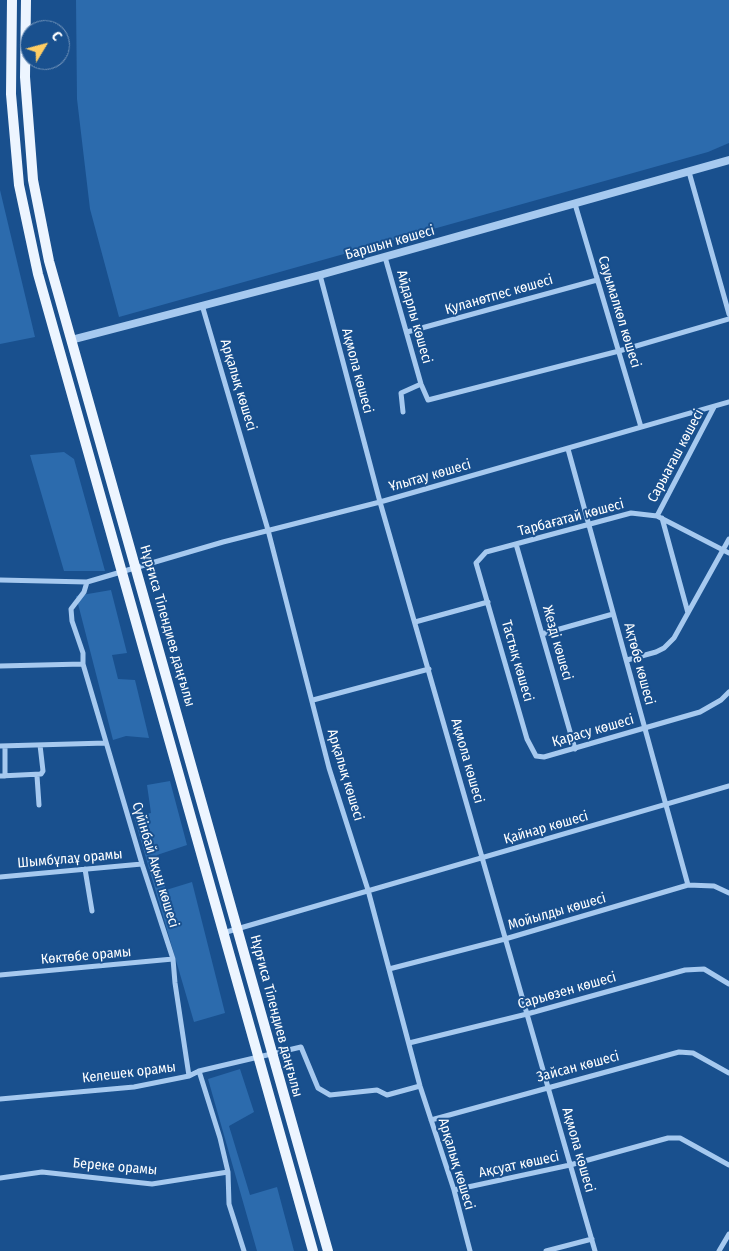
<!DOCTYPE html>
<meta charset="utf-8">
<style>
body{margin:0}
#map{position:relative;width:729px;height:1251px;overflow:hidden;background:#19508e;font-family:"Fira Sans Condensed",sans-serif}
canvas{display:block}
.north{position:absolute;left:20px;top:20px;width:50px;height:50px;box-sizing:border-box;background:#19508e;border:1px solid #7596bb;border-radius:50%;rotate:53deg;font-size:14px;font-weight:700;line-height:20px;text-align:center;color:#fff}
.north::after{content:'';display:block;margin:auto;width:18px;height:22px;background:#ffcd63;clip-path:polygon(50% 0,100% 100%,50% 72%,0 100%)}
</style>
<div id="map">
<canvas width="729" height="1251"></canvas>
<div class="north">С</div>
</div>
<script>
const ctx = document.querySelector('canvas').getContext('2d');
ctx.lineJoin = 'round';
function fillPath(path, color) {
  ctx.fillStyle = color;
  ctx.fill(path, 'evenodd');
}
function shape(rows) {
  const path = new Path2D();
  for (const r of rows) {
    path.moveTo(r[0], r[1]);
    for (let i = 2; i < r.length; i += 2) path.lineTo(r[i], r[i + 1]);
  }
  return path;
}
function stroke(path, color, width, dash) {
  ctx.strokeStyle = color;
  ctx.lineWidth = width;
  ctx.lineCap = dash ? 'butt' : 'round';
  ctx.setLineDash(dash || []);
  ctx.stroke(path);
}
function drawText(font, color, halo, rows, align = 'center') {
  ctx.font = font + ' "Fira Sans Condensed",sans-serif';
  ctx.lineWidth = 4;
  ctx.setLineDash([]);
  ctx.textBaseline = 'middle';
  ctx.strokeStyle = halo;
  ctx.fillStyle = color;
  for (const [text, x, y, turn = 0] of rows) {
    ctx.save();
    ctx.translate(x, y);
    ctx.rotate((+turn || 0) * Math.PI / 180);
    ctx.textAlign = isNaN(turn) ? turn : align;
    if (halo) ctx.strokeText(text, 0, 0);
    ctx.fillText(text, 0, 0);
    ctx.restore();
  }
}
const green = shape([
 [76,0,729,0,729,143,708,152,119,317,90,209,77,99],
 [0,190,35,337,0,344],
 [64,452,74,459,105,571,64,571,30,455],
 [111,590,127,653,112,655,118,679,135,680,149,738,126,736,113,740,76,596],
 [170,781,187,845,157,855,166,890,192,882,225,1013,194,1022,134,817,151,813,147,785],
 [240,1069,254,1112,229,1126,250,1195,277,1187,294,1251,257,1251,208,1079]
]);
const minor = shape([
 [689,172,729,314],
 [575,204,641,427],
 [385,257,421,384,428,400,619,351,729,319],
 [320,275,380,502,595,1251],
 [202,305,268,530,329,768,368,890,420,1086,454,1190,470,1251],
 [407,332,597,280],
 [403,412,401,393,421,384],
 [568,449,688,885],
 [657,516,714,407],
 [662,518,688,613],
 [516,544,575,749],
 [729,553,657,516,631,513,486,552,476,563,527,739,536,756,544,757,700,712,721,700,729,692],
 [0,580,87,582,223,542,380,502,729,402],
 [87,582,84,592,71,609,72,621,83,653,83,664,142,864,173,959,175,983,189,1076],
 [415,622,488,602],
 [542,634,613,614],
 [627,660,656,652,664,648,674,638,729,539],
 [0,666,83,664],
 [313,700,429,669],
 [0,746,106,743],
 [0,776,41,774,43,771,40,745],
 [5,776,5,746],
 [37,776,39,805],
 [85,869,92,911],
 [0,877,142,864],
 [223,933,729,786],
 [389,969,505,939,688,885,714,886,729,893],
 [0,975,173,959],
 [409,1043,527,1014,685,970,704,969,729,984],
 [199,1071,220,1138,228,1172,229,1204,244,1251],
 [0,1099,134,1087,189,1076,199,1071,301,1047,318,1088,330,1095,377,1090,387,1095,420,1086],
 [431,1120,679,1052,693,1053,729,1073],
 [0,1178,42,1172,152,1184,228,1172],
 [454,1190,570,1165,668,1138,680,1138,729,1165],
 [546,1251,592,1239],
 [719,1251,729,1234]
]);
const tertiary = shape([
 [71,340,320,275,729,160]
]);
const primary = shape([
 [12,0,11,94,19,185,38,274,313,1251],
 [26,0,25,77,33,180,49,261,328,1251]
]);
const streetNames = [
 ["Баршын көшесі",390,243,-16],
 ["Қуланөтпес көшесі",499,295,-16],
 ["Сауымалкөл көшесі",619,312,73],
 ["Айдарлы көшесі",414,317,74],
 ["Ақмола көшесі",357,371,75],
 ["Арқалық көшесі",238,385,73],
 ["Сарыағаш көшесі",676,456,-62],
 ["Ұлытау көшесі",430,476,-16],
 ["Тарбағатай көшесі",571,518,-15],
 ["Нұрғиса Тілендиев даңғылы",167,626,74],
 ["Жезді көшесі",557,643,74],
 ["Тастық көшесі",517,661,74],
 ["Ақтөбе көшесі",639,664,75],
 ["Қарасу көшесі",593,731,-16],
 ["Ақмола көшесі",467,761,74],
 ["Арқалық көшесі",345,775,73],
 ["Қайнар көшесі",546,828,-16],
 ["Шымбұлаұ орамы",70,859,-5],
 ["Сүйінбай Ақын көшесі",155,865,73],
 ["Мойылды көшесі",557,912,-16],
 ["Көктөбе орамы",86,956,-5],
 ["Сарыөзен көшесі",567,991,-16],
 ["Нұрғиса Тілендиев даңғылы",276,1016,75],
 ["Зайсан көшесі",578,1067,-15],
 ["Келешек орамы",129,1073,-7],
 ["Ақмола көшесі",578,1150,74],
 ["Арқалық көшесі",456,1164,73],
 ["Ақсуат көшесі",519,1165,-12],
 ["Береке орамы",115,1167,5]
];
fillPath(green, '#2c6bad');
stroke(minor, '#a6c9ef', 5);
stroke(tertiary, '#a6c9ef', 8);
stroke(primary, '#edf5ff', 10);
drawText('14px', '#fff', '#19508e', streetNames);
</script>
